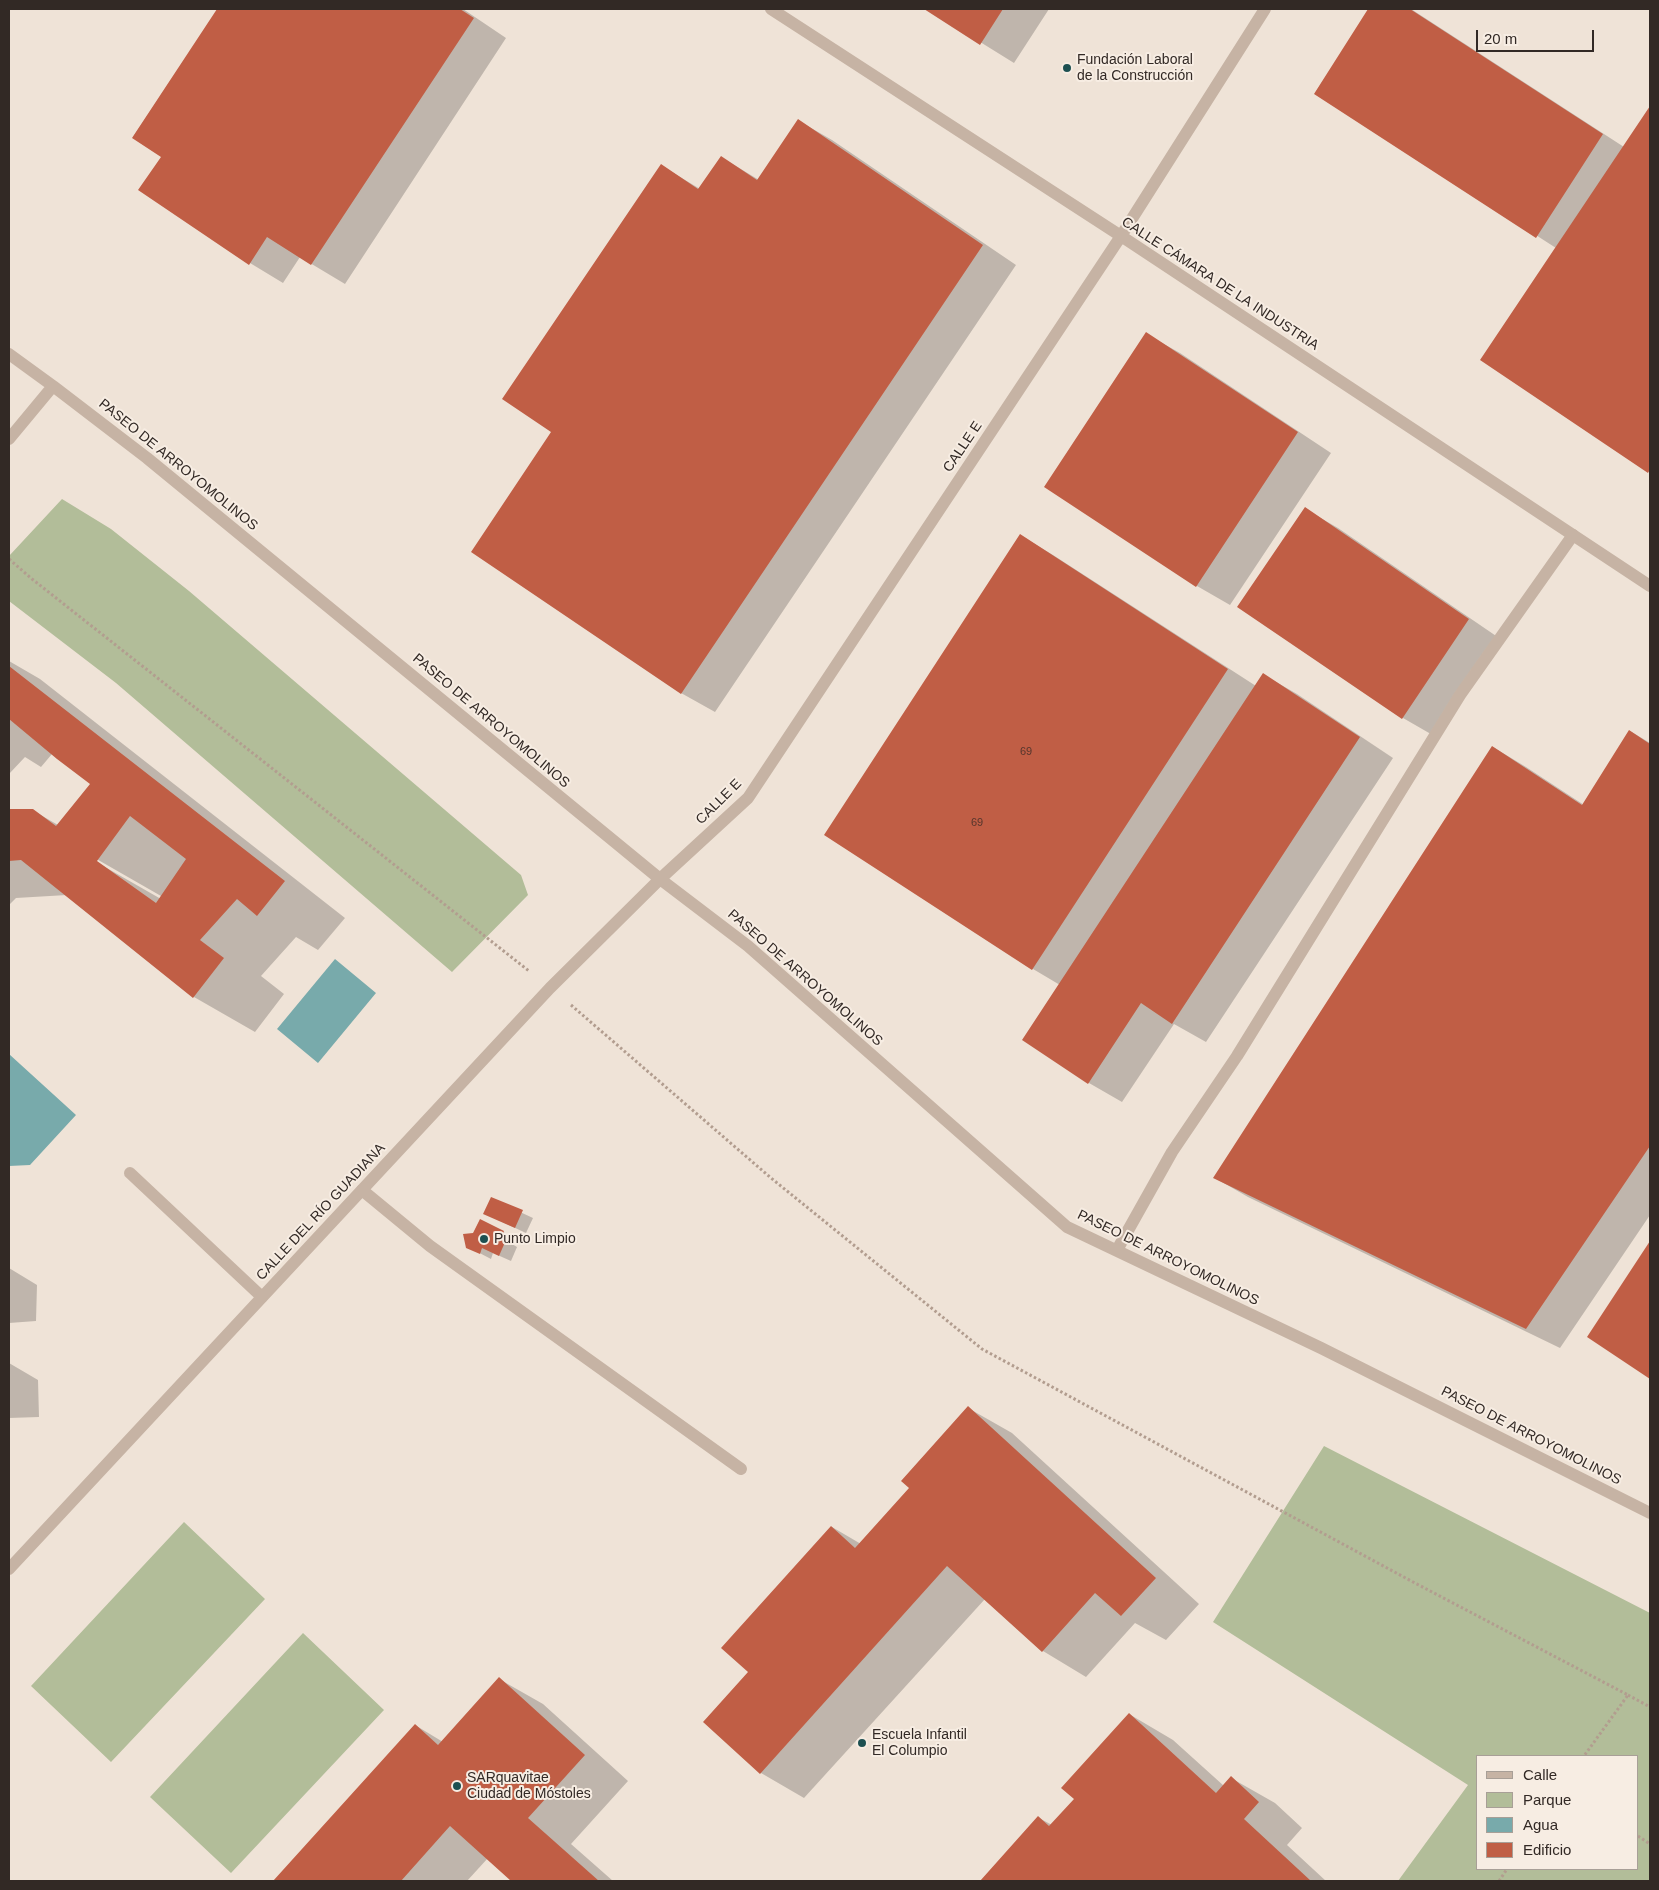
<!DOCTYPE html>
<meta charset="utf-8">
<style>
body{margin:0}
#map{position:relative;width:1659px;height:1890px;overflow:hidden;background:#efe3d7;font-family:Helvetica,sans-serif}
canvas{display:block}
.frame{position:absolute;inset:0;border:10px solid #322925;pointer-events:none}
.legend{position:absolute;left:1476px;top:1755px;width:162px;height:115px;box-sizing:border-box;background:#f7ede3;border:1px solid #a89f97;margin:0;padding:6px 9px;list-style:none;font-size:15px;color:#322925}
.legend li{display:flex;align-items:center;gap:10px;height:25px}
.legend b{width:25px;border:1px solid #a89f97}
.scale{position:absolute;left:1476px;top:30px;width:118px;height:22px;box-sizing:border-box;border:2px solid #322925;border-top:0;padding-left:6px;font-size:15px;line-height:18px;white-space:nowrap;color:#322925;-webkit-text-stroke:4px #f7ede3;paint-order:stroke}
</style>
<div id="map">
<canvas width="1659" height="1890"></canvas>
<div class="frame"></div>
<ul class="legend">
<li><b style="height:6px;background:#c6b3a4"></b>Calle</li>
<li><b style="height:14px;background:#b2bd99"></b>Parque</li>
<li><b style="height:14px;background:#78aaab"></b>Agua</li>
<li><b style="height:14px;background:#c05e45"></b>Edificio</li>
</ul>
<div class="scale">20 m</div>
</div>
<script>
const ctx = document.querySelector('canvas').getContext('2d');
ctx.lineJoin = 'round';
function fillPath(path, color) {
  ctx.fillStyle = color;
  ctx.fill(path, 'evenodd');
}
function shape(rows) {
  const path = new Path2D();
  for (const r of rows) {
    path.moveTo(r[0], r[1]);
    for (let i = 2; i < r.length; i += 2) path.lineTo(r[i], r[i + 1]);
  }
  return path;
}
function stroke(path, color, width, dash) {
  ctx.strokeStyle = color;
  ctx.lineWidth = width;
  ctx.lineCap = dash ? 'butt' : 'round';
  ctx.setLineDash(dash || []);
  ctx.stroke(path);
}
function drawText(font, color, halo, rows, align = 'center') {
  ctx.font = font + ' Helvetica,sans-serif';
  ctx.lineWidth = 4;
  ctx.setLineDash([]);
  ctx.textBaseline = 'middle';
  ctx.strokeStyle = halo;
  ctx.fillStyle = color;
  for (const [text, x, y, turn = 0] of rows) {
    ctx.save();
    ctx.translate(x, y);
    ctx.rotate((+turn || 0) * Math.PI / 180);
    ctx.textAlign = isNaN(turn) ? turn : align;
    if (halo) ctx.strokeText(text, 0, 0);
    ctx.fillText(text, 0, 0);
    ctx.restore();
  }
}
const green = shape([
 [62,499,111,529,189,591,521,875,528,895,452,972,116,683,9,601,9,556],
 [1324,1446,1650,1613,1650,1881,1398,1881,1468,1785,1213,1622],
 [1478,1756,1638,1756,1638,1869,1478,1869],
 [184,1522,265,1599,111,1762,31,1686],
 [303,1633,384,1710,231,1873,150,1797]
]);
const water = shape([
 [335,959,376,993,318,1063,277,1029],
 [9,1054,76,1115,30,1165,9,1166]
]);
const shadow = shape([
 [218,9,463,9,506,38,345,284,300,257,283,283,250,263,162,156,133,137],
 [927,9,1049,9,1014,63],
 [1370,9,1411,9,1624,147,1650,108,1650,473,1482,360,1556,248,1315,93],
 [799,121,832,140,1016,265,715,712,681,693,553,432,662,166,700,189,721,157,759,180],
 [1146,334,1180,353,1331,453,1230,605,1197,586,1046,487],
 [1305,509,1338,528,1502,640,1436,737,1403,718,1239,606],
 [1020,535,1053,555,1256,686,1264,675,1297,694,1393,758,1206,1042,1174,1024,1122,1102,1089,1083,1024,1040,1060,985,1033,969,826,835],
 [9,661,40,679,345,918,318,950,296,937,261,976,284,994,255,1032,194,997,67,895,16,898,9,905,9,810,32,810,58,825,92,784,52,754,41,767,25,757,9,774],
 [93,857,161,896,161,899,91,859],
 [1630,731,1650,743,1650,1215,1560,1348,1248,1197,1215,1178,1493,747,1526,767,1584,805],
 [492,1199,533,1218,526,1233,485,1214],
 [480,1221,515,1238,512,1244,517,1247,511,1261,493,1253,491,1259,468,1247],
 [1650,1243,1650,1377,1589,1337],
 [9,1268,37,1285,36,1321,9,1323],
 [9,1363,38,1380,39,1417,9,1418],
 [968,1408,1012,1433,1199,1604,1166,1640,1135,1623,1086,1677,1043,1651,985,1599,804,1798,761,1773,750,1672,832,1527,861,1544,911,1488],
 [499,1679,543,1704,628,1781,571,1844,613,1881,513,1881,488,1858,467,1881,275,1881,415,1725,443,1742],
 [1129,1714,1173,1740,1224,1786,1231,1778,1275,1803,1302,1828,1287,1845,1326,1881,981,1881,1039,1818,1052,1825,1075,1799]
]);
const building = shape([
 [217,9,460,9,474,18,311,265,267,237,249,265,138,190,161,157,132,138],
 [924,9,1003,9,980,45],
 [1368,9,1410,9,1603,134,1536,238,1314,94],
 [1650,106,1650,469,1648,473,1480,360],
 [798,119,983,245,681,694,471,552,551,432,502,399,661,164,698,189,721,156,757,180],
 [1146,332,1298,432,1196,587,1044,487],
 [1305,507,1469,619,1402,719,1237,607],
 [1020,534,1228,669,1032,970,824,835],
 [9,666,285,881,257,916,237,899,200,940,224,958,193,998,21,860,9,861,9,809,33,809,56,826,90,784,57,759,9,719],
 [130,816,186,859,156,903,97,861],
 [1263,673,1360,737,1172,1024,1141,1003,1088,1084,1022,1040],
 [1629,730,1650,744,1650,1146,1526,1329,1213,1178,1492,746,1582,805],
 [491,1197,523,1210,515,1228,483,1214],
 [480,1219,504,1231,501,1238,506,1240,499,1256,482,1248,480,1254,466,1248,463,1234,473,1233],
 [1650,1241,1650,1379,1587,1337],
 [968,1406,1156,1578,1121,1616,1095,1593,1042,1652,947,1566,760,1774,703,1722,748,1672,721,1648,831,1526,855,1548,909,1488,901,1481],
 [499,1677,585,1755,528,1818,599,1881,511,1881,450,1826,401,1881,273,1881,415,1724,438,1745],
 [1129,1713,1216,1793,1231,1776,1259,1802,1244,1819,1311,1881,980,1881,1038,1816,1049,1826,1074,1799,1061,1788]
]);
const path = shape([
 [9,559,32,579,529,971],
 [571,1005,771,1178,982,1349,1413,1582,1628,1695,1584,1756],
 [1628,1695,1650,1707],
 [1638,1836,1650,1844],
 [1499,1881,1507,1869]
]);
const lane = shape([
 [130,1173,262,1297],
 [362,1190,430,1246,741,1469],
 [1117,1250,1172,1152,1237,1056,1460,695,1573,535]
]);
const street = shape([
 [771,9,1121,236,1650,586],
 [9,354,53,386,147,458,660,879,748,946,1067,1227,1321,1348,1650,1513],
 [9,439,53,386],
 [9,1569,550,988,660,879,748,798,1121,236,1265,9]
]);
const markers = [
 [1067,68,5,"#1d5051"],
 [484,1239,5,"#1d5051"],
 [862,1743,5,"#1d5051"],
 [457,1786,5,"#1d5051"]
];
const numberNames = [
 ["69",1026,752],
 ["69",977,823]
];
const poiNames = [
 ["Fundación Laboral",1077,60],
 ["de la Construcción",1077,76],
 ["Punto Limpio",494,1239],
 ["Escuela Infantil",872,1735],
 ["El Columpio",872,1751],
 ["SARquavitae",467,1778],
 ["Ciudad de Móstoles",467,1794]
];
const streetNames = [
 ["CALLE CÁMARA DE LA INDUSTRIA",1220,284,33],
 ["CALLE E",963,447,-56],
 ["PASEO DE ARROYOMOLINOS",178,465,39],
 ["PASEO DE ARROYOMOLINOS",491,721,40],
 ["CALLE E",719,802,-45],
 ["PASEO DE ARROYOMOLINOS",805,978,41],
 ["CALLE DEL RÍO GUADIANA",321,1212,-47],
 ["PASEO DE ARROYOMOLINOS",1168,1258,26],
 ["PASEO DE ARROYOMOLINOS",1531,1436,27]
];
fillPath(green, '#b2bd99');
fillPath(water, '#78aaab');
fillPath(shadow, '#0003');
fillPath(building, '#c05e45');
stroke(path, '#b29d8f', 3, [2.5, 2.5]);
stroke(lane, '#c6b3a4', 12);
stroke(street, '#c6b3a4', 12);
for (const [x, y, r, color] of markers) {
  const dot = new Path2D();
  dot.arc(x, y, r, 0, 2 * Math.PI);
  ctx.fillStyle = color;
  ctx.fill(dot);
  stroke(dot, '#f7ede3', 2);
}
drawText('11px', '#56362d', null, numberNames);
drawText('14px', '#322925', '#f7ede3', poiNames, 'left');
drawText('14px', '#322925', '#f7ede3', streetNames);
</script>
